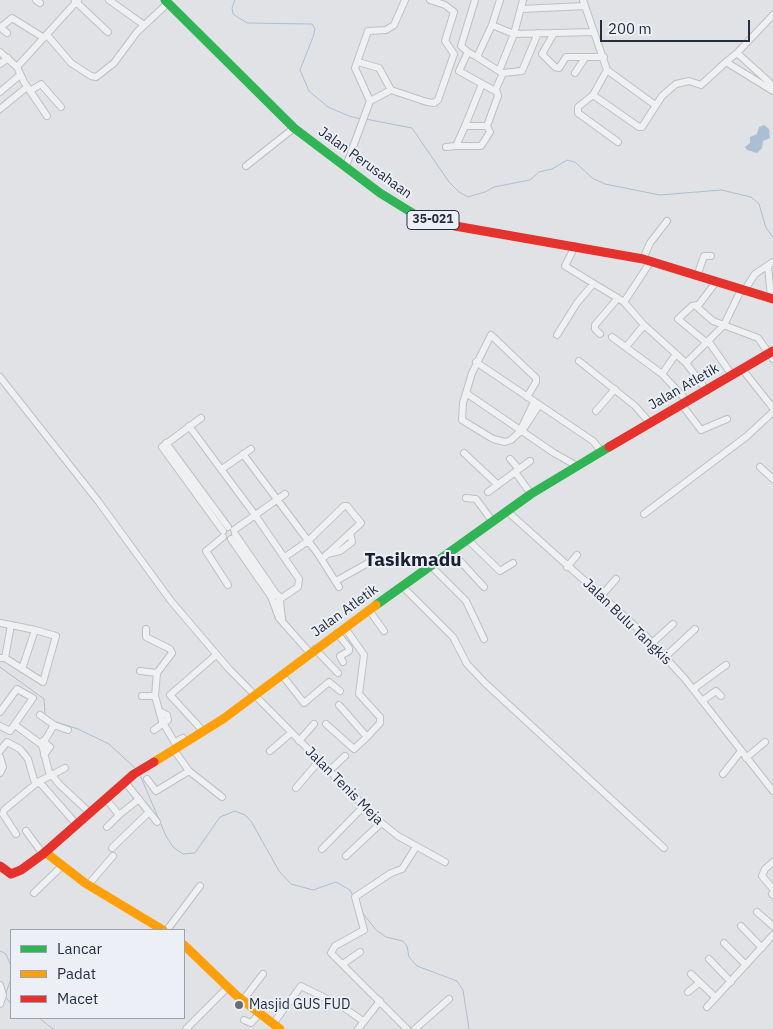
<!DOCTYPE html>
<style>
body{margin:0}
#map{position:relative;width:773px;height:1029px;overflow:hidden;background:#e0e2e5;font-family:"IBM Plex Sans",sans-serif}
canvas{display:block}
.legend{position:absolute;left:10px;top:929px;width:175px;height:90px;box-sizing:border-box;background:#ecf0f6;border:1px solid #9ca2ad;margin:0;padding:6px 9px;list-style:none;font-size:15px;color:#252e40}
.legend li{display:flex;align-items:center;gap:10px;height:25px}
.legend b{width:25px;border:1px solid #9ca2ad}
.scale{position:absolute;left:600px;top:20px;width:150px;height:22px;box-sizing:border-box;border:2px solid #252e40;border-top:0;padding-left:6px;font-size:15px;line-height:18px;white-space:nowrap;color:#252e40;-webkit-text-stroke:4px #ecf0f6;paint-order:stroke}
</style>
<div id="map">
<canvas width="773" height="1029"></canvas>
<ul class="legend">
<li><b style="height:6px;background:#30b455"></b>Lancar</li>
<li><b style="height:6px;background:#ff9f0a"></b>Padat</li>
<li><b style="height:6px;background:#e5322d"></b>Macet</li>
</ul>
<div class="scale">200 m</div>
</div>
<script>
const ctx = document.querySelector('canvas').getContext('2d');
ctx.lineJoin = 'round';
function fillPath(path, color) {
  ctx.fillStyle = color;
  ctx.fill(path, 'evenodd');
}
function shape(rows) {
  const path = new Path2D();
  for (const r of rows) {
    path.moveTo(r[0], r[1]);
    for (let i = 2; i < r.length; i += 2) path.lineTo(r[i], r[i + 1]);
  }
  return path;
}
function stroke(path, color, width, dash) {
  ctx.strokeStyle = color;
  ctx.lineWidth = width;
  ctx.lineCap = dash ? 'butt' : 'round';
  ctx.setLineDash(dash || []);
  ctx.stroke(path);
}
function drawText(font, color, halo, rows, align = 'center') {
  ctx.font = font + ' "IBM Plex Sans",sans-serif';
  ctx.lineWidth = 4;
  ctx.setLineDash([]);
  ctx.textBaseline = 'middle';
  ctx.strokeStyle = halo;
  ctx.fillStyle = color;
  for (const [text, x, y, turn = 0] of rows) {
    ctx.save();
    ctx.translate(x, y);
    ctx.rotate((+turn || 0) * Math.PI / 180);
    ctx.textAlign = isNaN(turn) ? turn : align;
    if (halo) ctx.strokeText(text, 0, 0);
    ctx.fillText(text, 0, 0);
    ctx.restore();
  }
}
const water = shape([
 [764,125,769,129,770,138,763,141,762,148,757,153,747,150,745,147,750,143,750,137,757,134,759,127]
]);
const stream = shape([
 [235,0,232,8,233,14,247,23,312,24,315,29,313,37,300,70,309,91,328,107,349,116,361,119],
 [365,119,412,128,449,182,459,192,468,197,485,192,494,187,530,180,539,172,552,169,567,160,575,162,592,178,605,184,660,195,721,190,751,197,759,204,766,228,773,237],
 [0,667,44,699,45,714],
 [53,721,78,729,109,744,135,768],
 [140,775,166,836,173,847,183,854,195,853,220,817,235,811,245,815,251,821,279,871,291,884,313,890,336,882,350,890,353,896],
 [362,912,376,930,386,937,403,941,407,946,409,957,417,966,457,981,463,990,469,1029],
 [0,951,6,954,11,966],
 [11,979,5,996,11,1004],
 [39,1018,53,1029]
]);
const street = shape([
 [36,0,40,3],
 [109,0,144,25],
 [583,0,607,70,655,105],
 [75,1,108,32],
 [521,9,585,6],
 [773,15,737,53,768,81,773,88],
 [492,25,514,34,594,32],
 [0,27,7,33],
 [0,28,12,18,44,38],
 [554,33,542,54,555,67,559,68,566,57,604,57],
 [47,35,71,63,91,76,96,77,114,63,137,32,168,3],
 [0,52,17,67,78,0],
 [468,52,477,57,492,25,500,0],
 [737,53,726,62,773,91],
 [477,57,502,73],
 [358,62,379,68,391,90],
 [0,64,8,58],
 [17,67,24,82,47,116],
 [499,71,514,34,523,0],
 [575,73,585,58],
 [30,91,41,84,61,107],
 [495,91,503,73,522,71,538,33],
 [0,92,20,75],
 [593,95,607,70],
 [370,101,355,68,368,31,386,30,394,25,405,0],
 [0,109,27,87],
 [465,126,482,84],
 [618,142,578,113,578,107,593,95,639,127,642,127,662,96,676,84,689,81,701,85,726,62],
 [456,146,481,146,490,132,487,126],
 [446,147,456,146,465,126,487,126,498,96,497,92,459,71,468,52,461,46,475,0],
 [246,166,294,128],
 [346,166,370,101,391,90,427,102,434,103,438,100,454,54,445,41,454,12,445,5,430,0],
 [575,246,565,266,624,302,644,325,686,363,707,391],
 [643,259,650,243,667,221],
 [768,266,771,298],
 [697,276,704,256,711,256],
 [716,282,697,307,713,321,758,338,773,359],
 [744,291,755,274,773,262],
 [624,302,651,261],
 [697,305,692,306,678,319,707,343],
 [600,334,595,329,595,325,618,298],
 [557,335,577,303,593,284],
 [612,337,662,374,687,401],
 [709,342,732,375],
 [626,347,644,325],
 [579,361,635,406,650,423],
 [476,362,593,441,602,452],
 [686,363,724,325,741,290],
 [742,369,773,408],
 [662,374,676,354],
 [0,377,98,501,171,601,229,669,378,820,398,836,445,862],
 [466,393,554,453,577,466],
 [527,397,536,382,536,378,491,335,472,373,463,403,462,420,493,439,505,442,511,440,524,428,539,405],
 [682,405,701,430,727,419],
 [596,411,615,389],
 [201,418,162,447,223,531],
 [189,426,255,515,299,579,298,587,280,599],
 [521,429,534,402],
 [166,443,228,527],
 [464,453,498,485],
 [243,454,318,554,339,587],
 [510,459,519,469],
 [760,467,773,479],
 [222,469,251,449],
 [515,472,531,494],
 [488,492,530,461],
 [466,498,476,499,493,522],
 [508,512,644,634,685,679,773,791],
 [644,514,747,436,773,412],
 [234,530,285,494],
 [235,534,277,595],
 [223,537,206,551,228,585],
 [231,539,272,598],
 [468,540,500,571,513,563],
 [452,552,484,587],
 [327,554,340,551,352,542,350,533],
 [285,557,308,541,344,506,347,506,361,523,322,559],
 [431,566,466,601,484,639],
 [567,567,577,555],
 [336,581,368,563],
 [403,587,453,637,467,664,485,683,664,848],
 [601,596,616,579],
 [280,601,282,620],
 [275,603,280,601,278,595,274,595,272,599,279,618,310,653],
 [369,610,384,631],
 [0,623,11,625,5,658],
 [11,625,35,630,22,669],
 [146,629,146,637,170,649,172,653,157,673,155,696,162,721,178,748],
 [337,633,349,648,349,651,340,656,343,662],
 [652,643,673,624],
 [315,649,338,673],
 [665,657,695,629],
 [0,658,5,658,43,682,56,636,35,630],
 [140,671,157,673],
 [282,675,304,703,329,682,340,691],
 [693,689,726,665],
 [142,696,155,696],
 [702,701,716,691,721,696],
 [339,705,367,737,380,723,380,717,359,694,364,655,345,628],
 [0,712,17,689,33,698,10,731,0,726],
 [40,715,54,725,42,745,49,772,60,785,90,813],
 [326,724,354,749,367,737],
 [15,725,42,745],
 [54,725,68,730],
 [154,730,168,720,167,715,161,712],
 [203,731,170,695,216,655],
 [43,741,50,747,44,755],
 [299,741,314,724],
 [175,742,183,738],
 [174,750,189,771,222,797],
 [0,751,7,742,20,749,28,759,34,780,42,785,77,825],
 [270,751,291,733],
 [0,757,3,767,0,773],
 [746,758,765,742],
 [329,771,345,756],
 [723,774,741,751],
 [147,779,156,791,189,771],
 [125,782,157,822],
 [296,788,319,761],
 [106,799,119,815,139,799],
 [107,827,119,815],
 [26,831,43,854],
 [16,834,3,814,4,810,38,782,65,768],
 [112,848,149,812],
 [322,849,363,807],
 [346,856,381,823],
 [773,862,765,869,762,876,773,889],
 [88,885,113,856],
 [34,893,62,866],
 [772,894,773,895],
 [757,912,773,926],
 [741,926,762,948],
 [167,930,200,886],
 [724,943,746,965],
 [709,959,731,982],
 [343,964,360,952],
 [691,974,715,997],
 [0,985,3,995,0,1004],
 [688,992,699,983],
 [243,1000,263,974],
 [707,1007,773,935],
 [244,1020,251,1023,260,1013],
 [273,1024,301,986,343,1007,363,1021],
 [186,1029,228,987],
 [358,1029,380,1001],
 [407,1029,331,953,335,946,364,930,355,897,391,873,402,869,416,847],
 [415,1029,449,999]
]);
const fast = shape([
 [165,0,294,128,380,193,414,214,431,219],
 [376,605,531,494,609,447]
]);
const slow = shape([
 [154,762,223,719,376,605],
 [45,852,85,883,163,930],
 [184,945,236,995,280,1029]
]);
const jam = shape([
 [431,219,455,226,643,259,773,299],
 [609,447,773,351],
 [0,866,11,874,21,870,43,854,134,774,154,762]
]);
const markers = [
 [239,1005,5,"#666d7a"]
];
const shields = [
 [433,220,52]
];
const shieldNames = [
 ["35-021",433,220]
];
const streetNames = [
 ["Jalan Perusahaan",365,163,36],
 ["Jalan Atletik",684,387,-30],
 ["Jalan Atletik",345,611,-36],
 ["Jalan Bulu Tangkis",627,622,44],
 ["Jalan Tenis Meja",344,786,45]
];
const poiNames = [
 ["Masjid GUS FUD",249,1005]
];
const districtNames = [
 ["Tasikmadu",413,561]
];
fillPath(water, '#acbed3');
stroke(stream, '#acbed3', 1);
stroke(street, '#bec0c3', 8);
stroke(street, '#eff0f2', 6);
stroke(fast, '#30b455', 9);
stroke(slow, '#ff9f0a', 9);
stroke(jam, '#e5322d', 9);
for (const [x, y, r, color] of markers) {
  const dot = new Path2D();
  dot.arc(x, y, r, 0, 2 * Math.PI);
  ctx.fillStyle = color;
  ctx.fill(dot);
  stroke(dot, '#ecf0f6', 2);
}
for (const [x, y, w] of shields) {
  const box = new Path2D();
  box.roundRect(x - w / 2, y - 9.5, w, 19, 4);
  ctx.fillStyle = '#ecf0f6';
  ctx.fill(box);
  stroke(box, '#252e40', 1);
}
drawText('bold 12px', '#252e40', null, shieldNames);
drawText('14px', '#252e40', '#ecf0f6', streetNames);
drawText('14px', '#252e40', '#ecf0f6', poiNames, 'left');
drawText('bold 19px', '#181f30', '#ecf0f6', districtNames);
</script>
